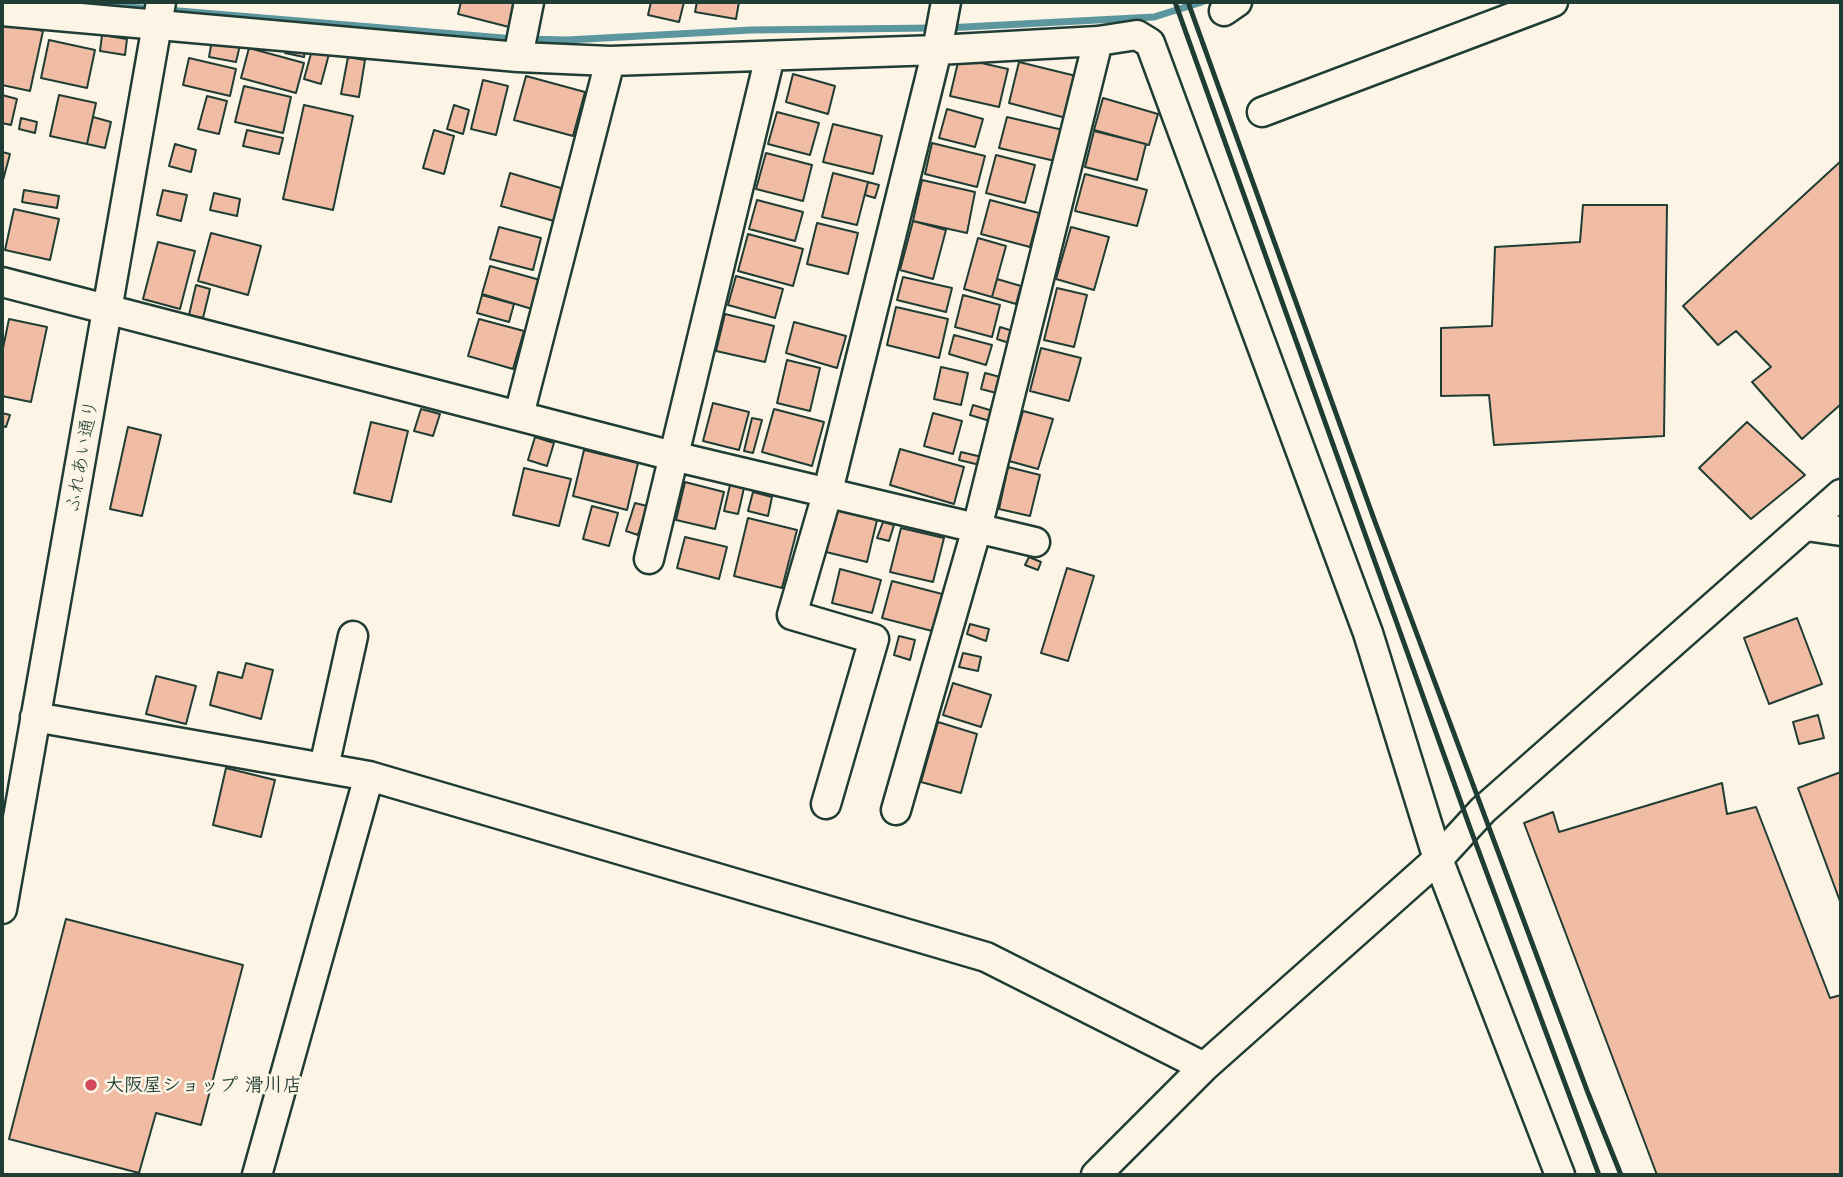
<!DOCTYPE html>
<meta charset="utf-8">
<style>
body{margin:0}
#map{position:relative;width:1843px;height:1177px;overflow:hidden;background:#fcf5e5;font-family:Mali,sans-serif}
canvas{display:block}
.frame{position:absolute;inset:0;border:4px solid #1f3d34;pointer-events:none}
</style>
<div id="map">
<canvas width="1843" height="1177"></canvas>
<div class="frame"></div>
</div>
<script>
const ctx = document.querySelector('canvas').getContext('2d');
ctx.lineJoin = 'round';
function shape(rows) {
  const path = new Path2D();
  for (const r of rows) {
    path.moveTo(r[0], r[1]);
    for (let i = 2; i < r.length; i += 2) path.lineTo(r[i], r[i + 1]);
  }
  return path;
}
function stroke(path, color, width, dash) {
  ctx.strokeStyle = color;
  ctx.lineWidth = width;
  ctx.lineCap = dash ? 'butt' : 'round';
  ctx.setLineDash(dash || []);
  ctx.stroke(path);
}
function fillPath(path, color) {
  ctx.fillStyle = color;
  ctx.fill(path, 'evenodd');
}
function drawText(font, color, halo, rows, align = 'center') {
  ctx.font = font + ' Mali,"Klee One",sans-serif';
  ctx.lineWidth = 5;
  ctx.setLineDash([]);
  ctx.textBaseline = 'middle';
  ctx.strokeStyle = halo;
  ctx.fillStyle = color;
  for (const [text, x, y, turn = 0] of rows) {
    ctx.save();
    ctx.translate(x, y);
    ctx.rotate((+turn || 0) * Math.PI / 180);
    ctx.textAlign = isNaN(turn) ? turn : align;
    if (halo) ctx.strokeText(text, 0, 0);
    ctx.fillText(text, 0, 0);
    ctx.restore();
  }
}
const stream = shape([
 [69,3,155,9],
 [167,10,515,39],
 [946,28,1154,17,1202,2],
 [526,39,567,40,751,30,934,28]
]);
const building = shape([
 [461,2,515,2,509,27,458,14,461,2],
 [651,2,684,2,679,22,648,15,651,2],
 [697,2,739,2,736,19,695,12,697,2],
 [2,22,43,31,30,91,2,85,2,22],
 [102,35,127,39,125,55,100,51,102,35],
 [49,40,95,50,87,88,41,78,49,40],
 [212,40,240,45,236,62,209,57,212,40],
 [286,47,305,51,304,57,285,53,286,47],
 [249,48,304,63,296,93,241,78,249,48],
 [312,50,329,54,321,84,304,79,312,50],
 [348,57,365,60,359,97,341,94,348,57],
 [189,58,236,69,230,96,183,85,189,58],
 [959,58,1008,69,999,107,950,96,959,58],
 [1019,62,1076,76,1066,118,1009,103,1019,62],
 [793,74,835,86,828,114,786,102,793,74],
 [526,76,585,92,573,136,514,120,526,76],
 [483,80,508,86,496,135,471,129,483,80],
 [244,86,291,97,283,133,235,122,244,86],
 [2,95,17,99,11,125,2,123,2,95],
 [59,95,96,103,87,144,50,136,59,95],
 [207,96,227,101,219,134,198,129,207,96],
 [1103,98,1158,114,1149,145,1094,130,1103,98],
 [304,105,353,116,333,210,283,199,304,105],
 [454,105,469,110,463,134,447,129,454,105],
 [947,109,983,119,975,147,939,138,947,109],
 [777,112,819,123,810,155,768,144,777,112],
 [93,117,111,122,105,148,87,144,93,117],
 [1007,117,1063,130,1055,161,999,148,1007,117],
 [21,118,37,122,35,133,19,129,21,118],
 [833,124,882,136,873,174,823,162,833,124],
 [247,130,283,138,279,154,243,146,247,130],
 [434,130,454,136,444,174,423,168,434,130],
 [1094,131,1146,144,1137,180,1085,167,1094,131],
 [932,143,985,156,977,187,925,174,932,143],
 [175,144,196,150,191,172,169,166,175,144],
 [2,152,10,154,2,184,2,152],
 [766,153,812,165,803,201,756,189,766,153],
 [996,155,1035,165,1025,203,986,193,996,155],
 [1841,161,1841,404,1802,439,1752,382,1771,367,1736,331,1718,345,1683,306,1841,161],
 [510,173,564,189,554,221,501,206,510,173],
 [833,173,868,182,857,225,822,217,833,173],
 [1085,174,1147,190,1137,226,1075,211,1085,174],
 [922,180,975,192,967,233,913,221,922,180],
 [868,182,879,185,875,198,865,195,868,182],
 [24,190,59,196,57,208,22,202,24,190],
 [163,190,187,195,181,221,157,215,163,190],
 [214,193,240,199,237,216,210,210,214,193],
 [757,200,803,212,795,241,749,229,757,200],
 [990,200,1039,213,1030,247,981,234,990,200],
 [1583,205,1667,205,1664,436,1494,445,1489,395,1441,396,1441,328,1492,326,1495,247,1580,242,1583,205],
 [14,209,59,219,50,260,5,250,14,209],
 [913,221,946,230,933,279,900,270,913,221],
 [817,223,858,233,848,274,807,264,817,223],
 [499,227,541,238,533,270,490,259,499,227],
 [1071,227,1109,237,1094,290,1056,279,1071,227],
 [211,233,261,246,248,295,198,281,211,233],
 [748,234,803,249,793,286,738,271,748,234],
 [978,238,1006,246,992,297,964,289,978,238],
 [158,242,195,251,180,309,143,299,158,242],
 [490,266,540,280,532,309,482,294,490,266],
 [736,276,783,289,775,318,728,305,736,276],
 [903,277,952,288,946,312,897,300,903,277],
 [997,279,1021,286,1016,304,992,297,997,279],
 [196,285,210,289,203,318,189,315,196,285],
 [1057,288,1087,295,1074,347,1044,340,1057,288],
 [482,295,514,304,509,322,477,313,482,295],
 [963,295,1000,305,992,337,955,327,963,295],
 [896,307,948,319,939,358,887,345,896,307],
 [725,314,774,326,765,362,716,351,725,314],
 [9,319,47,327,31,402,2,396,2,353,9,319],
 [479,319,524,331,513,369,468,356,479,319],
 [794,322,846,336,837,368,786,353,794,322],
 [1000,327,1013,331,1009,343,997,339,1000,327],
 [954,335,992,345,986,365,949,354,954,335],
 [1041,348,1081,358,1069,401,1030,391,1041,348],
 [787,360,820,368,810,411,777,403,787,360],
 [941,367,968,373,961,405,934,399,941,367],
 [985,373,1004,378,1000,394,981,389,985,373],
 [713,403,749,412,739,450,703,441,713,403],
 [973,405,993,411,990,421,970,415,973,405],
 [421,409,440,414,433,436,414,431,421,409],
 [774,409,824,422,812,466,762,452,774,409],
 [1023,411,1053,419,1038,469,1009,461,1023,411],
 [2,413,10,415,6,427,2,426,2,413],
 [933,413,962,421,953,454,924,446,933,413],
 [752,418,762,420,753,453,744,451,752,418],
 [371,422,408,431,391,502,354,493,371,422],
 [1747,422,1805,475,1751,519,1699,468,1747,422],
 [128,427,161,435,142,516,110,509,128,427],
 [535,437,554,443,547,466,528,460,535,437],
 [900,449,964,467,954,504,890,485,900,449],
 [584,450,638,463,627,510,573,496,584,450],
 [961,452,982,457,980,465,959,460,961,452],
 [1008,467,1040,475,1030,516,999,509,1008,467],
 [524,468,571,479,559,526,513,515,524,468],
 [685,482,724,492,715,529,676,520,685,482],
 [730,485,744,488,738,514,724,511,730,485],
 [753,492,772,497,768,516,748,511,753,492],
 [635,503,647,506,638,535,626,531,635,503],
 [592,506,618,513,609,546,583,539,592,506],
 [836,510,877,520,867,562,826,552,836,510],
 [748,518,797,530,782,588,734,576,748,518],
 [883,522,894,525,889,541,877,538,883,522],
 [901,528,944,538,933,582,890,572,901,528],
 [685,537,727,547,719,579,677,568,685,537],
 [1029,557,1041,562,1038,570,1025,565,1029,557],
 [1067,568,1094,576,1068,661,1041,653,1067,568],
 [840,569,881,580,872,613,832,603,840,569],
 [892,581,946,595,936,632,882,618,892,581],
 [1797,618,1822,684,1769,704,1744,638,1797,618],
 [970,624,989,629,986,641,967,634,970,624],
 [899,636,915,640,910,660,894,655,899,636],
 [963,653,981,657,978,671,959,667,963,653],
 [246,663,273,670,261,719,210,705,218,672,242,678,246,663],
 [156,676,196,686,186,724,146,714,156,676],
 [953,683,991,695,981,727,943,715,953,683],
 [1818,715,1824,738,1799,744,1793,722,1818,715],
 [938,722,977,734,961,793,921,782,938,722],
 [226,768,275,780,261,837,213,825,226,768],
 [1841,772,1841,904,1798,788,1841,772],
 [1722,783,1727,814,1756,807,1830,998,1841,995,1841,1175,1657,1175,1524,823,1553,812,1559,832,1722,783],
 [66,919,243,965,201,1125,156,1113,139,1173,9,1139,66,919]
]);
const minor = shape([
 [529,2,518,57,610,61,937,50,1098,41,977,528,896,810],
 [2,11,518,57],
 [1224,11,1237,2],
 [1098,41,1137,35,1150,43,1368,633,1438,859,1560,1175],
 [1262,112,1553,2],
 [2,282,673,456,1035,542],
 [519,415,610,61],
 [1806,526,1841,531],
 [649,559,770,56],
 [35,717,369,776,986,957,1204,1067],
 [324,767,353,636],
 [826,804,874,639,792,615,828,491,937,50,946,2],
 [2,909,161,2],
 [257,1175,369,776],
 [1096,1175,1204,1067,1438,859,1483,810,1841,494]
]);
const rail = shape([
 [1175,2,1469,825,1599,1175],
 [1188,2,1374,519,1588,1093,1621,1175]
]);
const markers = [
 [91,1085,7,"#d1495b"]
];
const streetNames = [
 ["ふれあい通り",82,456,-80]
];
const poiNames = [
 ["大阪屋ショップ 滑川店",105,1085]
];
stroke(stream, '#5c969e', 7);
fillPath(building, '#f1bca4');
stroke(building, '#1f3d34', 2);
stroke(minor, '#1f3d34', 33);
stroke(minor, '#fcf5e5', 28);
stroke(rail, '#1f3d34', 5);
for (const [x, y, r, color] of markers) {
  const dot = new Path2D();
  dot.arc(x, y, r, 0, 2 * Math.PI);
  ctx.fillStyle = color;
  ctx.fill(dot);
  stroke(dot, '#fcf5e5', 2.5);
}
drawText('19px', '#1f3d34', '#fcf5e5', streetNames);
drawText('bold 19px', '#1f3d34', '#fcf5e5', poiNames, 'left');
</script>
